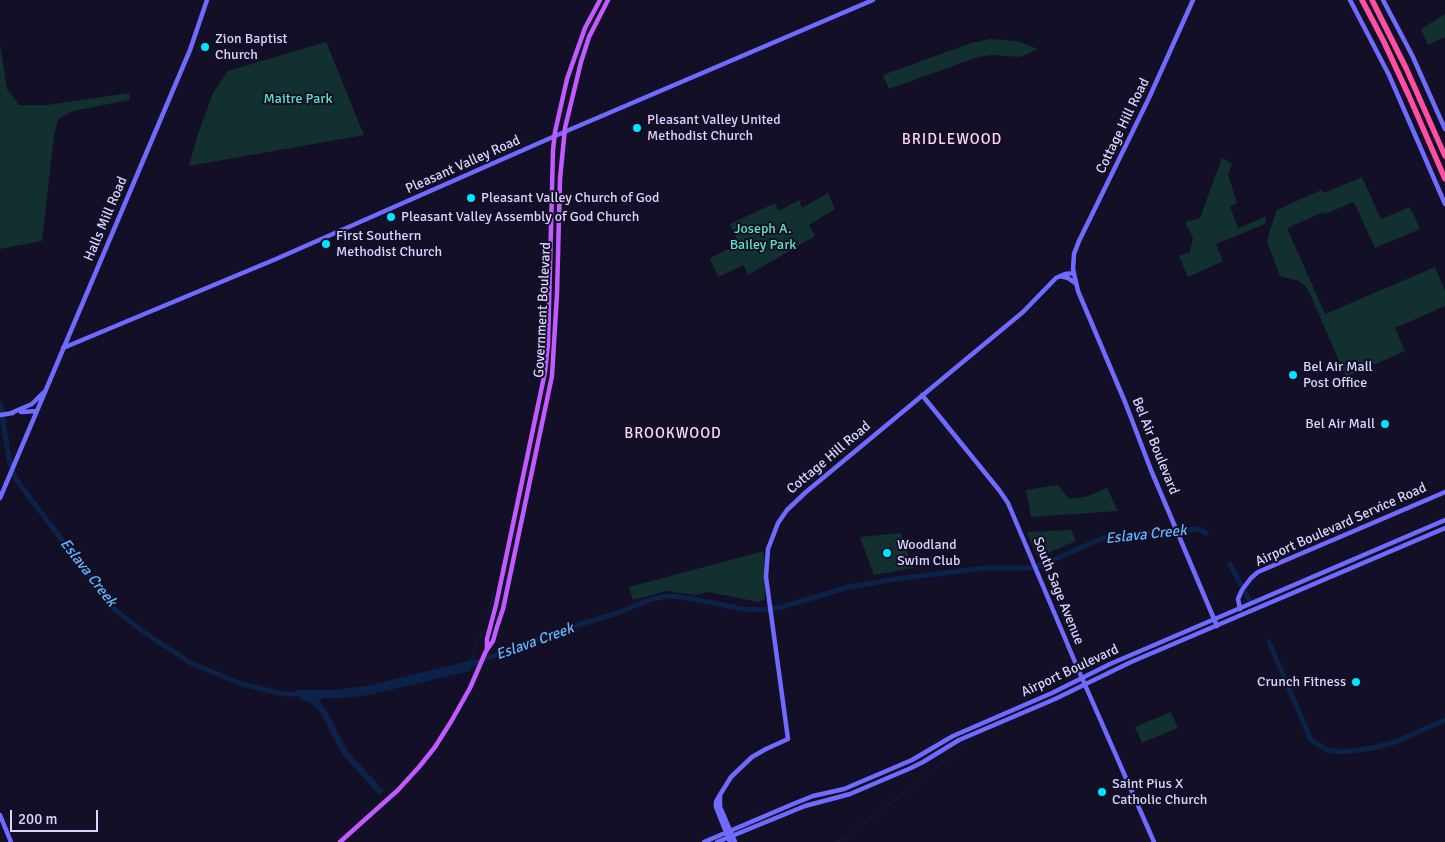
<!DOCTYPE html>
<style>
body{margin:0}
#map{position:relative;width:1445px;height:842px;overflow:hidden;background:#130f26;font-family:Signika,sans-serif}
canvas{display:block}
.scale{position:absolute;left:10px;top:810px;width:88px;height:22px;box-sizing:border-box;border:2px solid #d9d4ff;border-top:0;padding-left:6px;font-size:15px;line-height:18px;white-space:nowrap;color:#d9d4ff;-webkit-text-stroke:4px #130f26;paint-order:stroke}
</style>
<div id="map">
<canvas width="1445" height="842"></canvas>
<div class="scale">200 m</div>
</div>
<script>
const ctx = document.querySelector('canvas').getContext('2d');
ctx.lineJoin = 'round';
function fillPath(path, color) {
  ctx.fillStyle = color;
  ctx.fill(path, 'evenodd');
}
function shape(rows) {
  const path = new Path2D();
  for (const r of rows) {
    path.moveTo(r[0], r[1]);
    for (let i = 2; i < r.length; i += 2) path.lineTo(r[i], r[i + 1]);
  }
  return path;
}
function stroke(path, color, width, dash) {
  ctx.strokeStyle = color;
  ctx.lineWidth = width;
  ctx.lineCap = dash ? 'butt' : 'round';
  ctx.setLineDash(dash || []);
  ctx.stroke(path);
}
function drawText(font, color, halo, rows, align = 'center') {
  ctx.font = font + ' Signika,sans-serif';
  ctx.lineWidth = 4;
  ctx.setLineDash([]);
  ctx.textBaseline = 'middle';
  ctx.strokeStyle = halo;
  ctx.fillStyle = color;
  for (const [text, x, y, turn = 0] of rows) {
    ctx.save();
    ctx.translate(x, y);
    ctx.rotate((+turn || 0) * Math.PI / 180);
    ctx.textAlign = isNaN(turn) ? turn : align;
    if (halo) ctx.strokeText(text, 0, 0);
    ctx.fillText(text, 0, 0);
    ctx.restore();
  }
}
const green = shape([
 [1445,14,1445,37,1428,45,1421,29],
 [991,39,1017,41,1038,49,1020,57,993,55,978,57,889,89,883,75,971,43],
 [326,42,364,135,189,166,198,134,213,93,228,71],
 [0,45,7,89,19,105,47,105,129,93,130,100,73,111,58,119,54,136,42,241,0,249],
 [1222,158,1232,164,1228,174,1237,203,1230,207,1238,228,1267,216,1265,224,1216,244,1223,261,1188,277,1179,256,1190,252,1193,237,1185,222,1200,218],
 [1362,177,1381,219,1410,207,1420,229,1375,248,1354,202,1325,214,1324,212,1287,228,1325,314,1435,267,1445,291,1445,306,1395,328,1405,351,1346,377,1310,294,1306,287,1299,281,1280,276,1267,242,1270,230,1277,210,1321,190,1324,193],
 [828,193,835,209,809,225,815,236,748,275,744,265,718,277,710,258,739,244,730,224,775,203,779,211,799,200,802,208],
 [1058,485,1069,499,1088,496,1107,488,1118,511,1031,517,1026,490],
 [1071,530,1076,541,1038,557,1027,532],
 [901,533,913,568,874,575,860,537],
 [764,551,765,599,759,602,708,592,696,595,666,591,633,600,629,587],
 [1171,712,1178,728,1142,743,1135,727]
]);
const water = shape([
 [476,659,470,671,369,695,345,698,323,698,320,700,320,702,327,711,347,750,381,788,385,790,379,795,342,754,320,712,308,701,300,700,296,690,336,690,371,685]
]);
const stream = shape([
 [0,447,6,442],
 [486,620,494,592],
 [471,661,482,631],
 [837,842,845,838,879,811,894,801,966,743]
]);
const river = shape([
 [0,403,9,459,15,478,115,610,148,635,191,663,239,683,283,694,304,694],
 [1230,564,1241,585],
 [1245,592,1250,601],
 [1269,642,1311,740,1327,750,1344,752,1373,748,1395,742,1445,720],
 [469,665,568,628,617,613,652,599,662,597,673,596,694,599,742,609,764,610,781,607,849,587,888,580,984,568,1030,568,1044,564,1103,538,1133,534,1199,529,1206,533]
]);
const secondary = shape([
 [1193,0,1149,98,1079,241,1074,254,1073,269,1078,291,1125,402,1151,470,1217,626],
 [1350,0,1389,75,1445,204],
 [1383,0,1412,55,1445,129],
 [1060,276,1068,278,1075,283],
 [63,348,276,259,555,136,873,0],
 [922,395,999,490,1008,503,1075,662,1154,842],
 [21,412,37,411],
 [11,413,32,404,43,393],
 [0,415,13,413],
 [0,498,190,50,207,0],
 [1240,609,1238,599,1242,590,1251,578,1258,572,1445,492],
 [720,796,720,807,735,842],
 [0,815,11,842],
 [704,842,793,804,813,796,844,789,912,760,953,736,1052,693,1110,664,1445,520],
 [717,842,805,806,850,794,911,768,923,762,959,740,1055,699,1131,662,1445,528],
 [730,842,716,807,716,802,718,798,731,777,752,757,766,749,788,739,766,577,768,549,778,523,787,510,806,492,1023,312,1056,278,1065,274,1074,273]
]);
const primary = shape([
 [487,650,487,639,496,605,545,372,548,344,553,150,555,132,567,79,585,28,600,0],
 [340,842,398,790,419,767,435,747,452,720,470,688,486,651,493,641,497,627,503,609,552,376,557,294,560,179,565,128,581,62,589,37,608,0]
]);
const highway = shape([
 [1362,0,1384,42,1409,96,1445,179],
 [1372,0,1406,68,1445,156]
]);
const markers = [
 [205,47,5,"#00e5ff"],
 [637,128,5,"#00e5ff"],
 [471,198,5,"#00e5ff"],
 [391,217,5,"#00e5ff"],
 [326,244,5,"#00e5ff"],
 [1293,375,5,"#00e5ff"],
 [1385,424,5,"#00e5ff"],
 [887,553,5,"#00e5ff"],
 [1356,682,5,"#00e5ff"],
 [1102,792,5,"#00e5ff"]
];
const poiNames = [
 ["Zion Baptist",215,39],
 ["Church",215,55],
 ["Pleasant Valley United",647,120],
 ["Methodist Church",647,136],
 ["Pleasant Valley Church of God",481,198],
 ["Pleasant Valley Assembly of God Church",401,217],
 ["First Southern",336,236],
 ["Methodist Church",336,252],
 ["Bel Air Mall",1303,367],
 ["Post Office",1303,383],
 ["Bel Air Mall",1375,424,"right"],
 ["Woodland",897,545],
 ["Swim Club",897,561],
 ["Crunch Fitness",1346,682,"right"],
 ["Saint Pius X",1112,784],
 ["Catholic Church",1112,800]
];
const parkNames = [
 ["Maitre Park",298,99],
 ["Joseph A.",763,229],
 ["Bailey Park",763,245]
];
const streetNames = [
 ["Cottage Hill Road",1123,126,-64],
 ["Pleasant Valley Road",463,165,-24],
 ["Halls Mill Road",106,219,-67],
 ["Government Boulevard",543,310,-87],
 ["Bel Air Boulevard",1155,446,68],
 ["Cottage Hill Road",829,458,-40],
 ["Airport Boulevard Service Road",1341,525,-24],
 ["South Sage Avenue",1058,591,68],
 ["Airport Boulevard",1070,671,-25]
];
const neighbourhoodNames = [
 ["BRIDLEWOOD",952,140],
 ["BROOKWOOD",673,434]
];
const waterNames = [
 ["Eslava Creek",1146,535,-6],
 ["Eslava Creek",88,573,52],
 ["Eslava Creek",535,642,-20]
];
fillPath(green, '#12302f');
fillPath(water, '#0c2248');
stroke(stream, '#0c2248', 1);
stroke(river, '#0c2248', 5);
stroke(secondary, '#6f6bff', 4.5);
stroke(primary, '#c25bff', 4.5);
stroke(highway, '#ff4fa3', 5.5);
for (const [x, y, r, color] of markers) {
  const dot = new Path2D();
  dot.arc(x, y, r, 0, 2 * Math.PI);
  ctx.fillStyle = color;
  ctx.fill(dot);
  stroke(dot, '#130f26', 2);
}
drawText('14px', '#d9d4ff', '#130f26', poiNames, 'left');
drawText('14px', '#5fe0c0', '#130f26', parkNames);
drawText('14px', '#d9d4ff', '#130f26', streetNames);
ctx.letterSpacing = '1px';
drawText('15px', '#ffd6f0', '#130f26', neighbourhoodNames);
ctx.letterSpacing = '0px';
drawText('italic 15px', '#62b6ff', '#130f26', waterNames);
</script>
